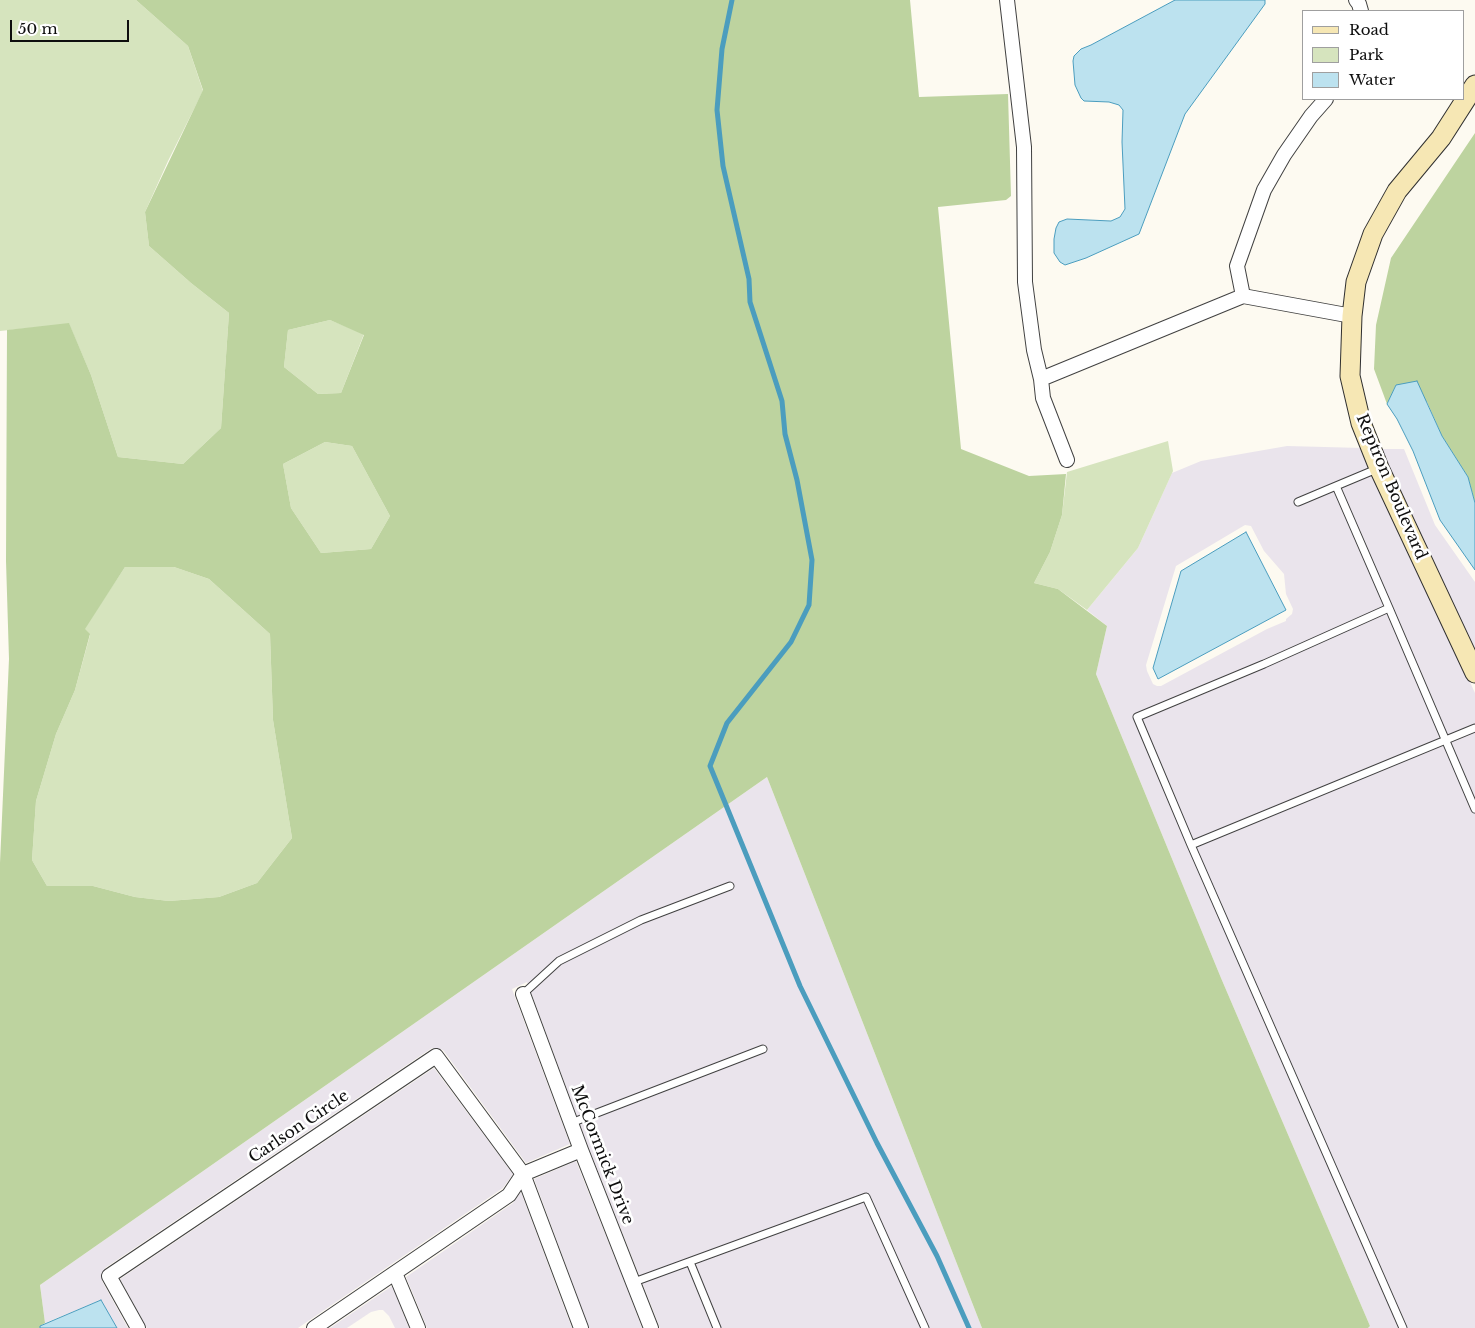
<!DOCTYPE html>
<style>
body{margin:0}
#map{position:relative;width:1475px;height:1328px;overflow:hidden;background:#fdfaf1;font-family:"Libre Baskerville",serif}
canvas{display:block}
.legend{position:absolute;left:1302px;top:10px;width:162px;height:90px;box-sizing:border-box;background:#fff;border:1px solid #9f9f9f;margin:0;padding:6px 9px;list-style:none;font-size:15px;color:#0e0e0e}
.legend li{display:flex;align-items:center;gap:10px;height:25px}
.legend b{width:25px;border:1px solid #9f9f9f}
.scale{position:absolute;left:10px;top:20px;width:119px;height:22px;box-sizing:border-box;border:2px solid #0e0e0e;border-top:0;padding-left:6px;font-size:15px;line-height:18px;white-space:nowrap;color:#0e0e0e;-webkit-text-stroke:4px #fff;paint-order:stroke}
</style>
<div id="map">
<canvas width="1475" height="1328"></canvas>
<ul class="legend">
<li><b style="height:6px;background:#f6e7b4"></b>Road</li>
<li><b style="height:14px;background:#d6e4be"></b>Park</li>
<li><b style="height:14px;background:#bce2ef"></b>Water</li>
</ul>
<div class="scale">50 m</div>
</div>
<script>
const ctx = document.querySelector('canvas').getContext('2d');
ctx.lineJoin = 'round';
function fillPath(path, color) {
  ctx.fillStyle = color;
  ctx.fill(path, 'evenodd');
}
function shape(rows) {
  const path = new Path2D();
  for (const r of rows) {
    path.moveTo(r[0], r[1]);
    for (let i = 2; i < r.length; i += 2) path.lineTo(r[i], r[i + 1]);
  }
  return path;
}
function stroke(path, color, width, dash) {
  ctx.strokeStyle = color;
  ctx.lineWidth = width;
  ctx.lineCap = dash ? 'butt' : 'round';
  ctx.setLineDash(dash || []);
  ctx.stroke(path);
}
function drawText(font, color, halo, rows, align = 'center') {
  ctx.font = font + ' "Libre Baskerville",serif';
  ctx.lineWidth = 5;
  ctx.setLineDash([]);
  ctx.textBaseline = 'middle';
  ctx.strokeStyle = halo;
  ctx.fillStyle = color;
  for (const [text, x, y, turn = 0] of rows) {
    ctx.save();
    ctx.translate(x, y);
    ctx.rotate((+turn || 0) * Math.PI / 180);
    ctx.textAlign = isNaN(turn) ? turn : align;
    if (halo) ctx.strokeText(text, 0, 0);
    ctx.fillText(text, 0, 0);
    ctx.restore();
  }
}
const industrial = shape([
 [1287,446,1362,448,1475,693,1475,1328,1368,1328,1370,1326,1221,978,1096,674,1107,626,1087,610,1138,548,1172,473,1201,461],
 [1245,525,1251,526,1264,551,1284,574,1286,594,1293,609,1292,614,1286,619,1286,621,1267,629,1161,686,1157,686,1153,684,1147,671,1146,665,1176,566],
 [1380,449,1404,449,1435,525,1475,582,1475,653],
 [767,777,982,1328,660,1328,588,1146,527,982,512,989,570,1144,526,1163,443,1050,432,1048,105,1268,102,1281,128,1328,117,1328,101,1300,45,1323,40,1285],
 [434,1068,513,1174,503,1188,298,1328,147,1328,120,1279],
 [576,1161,626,1286,642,1328,589,1328,534,1179],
 [521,1192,572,1328,427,1328,406,1277,513,1203],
 [392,1286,409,1328,395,1328,389,1316,383,1310,379,1310,371,1312,347,1328,330,1328]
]);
const green = shape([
 [0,0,136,0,188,46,203,91,168,161,145,212,149,246,191,283,229,313,221,428,183,464,118,457,91,375,69,324,0,331],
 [330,320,364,334,341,393,318,394,284,367,288,330],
 [1168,441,1173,471,1138,548,1087,610,1058,589,1034,583,1050,552,1062,515,1067,472],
 [325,442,352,446,390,516,371,549,321,553,291,508,283,464],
 [125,567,174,567,209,579,270,634,273,720,292,838,257,883,219,897,169,901,135,897,93,886,47,886,32,860,36,801,56,734,75,690,90,635,84,629]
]);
const forest = shape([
 [136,0,910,0,919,97,1008,94,1011,196,1006,200,938,207,961,449,1029,476,1066,474,1062,515,1050,552,1034,583,1058,589,1107,626,1096,674,1221,978,1370,1326,1368,1328,982,1328,767,777,40,1285,45,1323,40,1326,40,1328,0,1328,0,863,9,659,6,561,7,330,69,323,91,375,118,457,183,464,221,428,229,313,191,283,149,246,145,212,203,90,188,46],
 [330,320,364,335,341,393,318,394,284,367,288,330],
 [325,442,352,446,390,516,371,549,321,553,291,508,283,464],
 [125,567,174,567,209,579,270,634,273,720,292,838,257,883,219,897,169,901,135,897,93,886,47,886,32,860,36,801,56,734,75,690,90,634,85,629],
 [1475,133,1475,503,1468,477,1442,436,1427,402,1396,385,1387,404,1374,369,1376,325,1391,258]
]);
const water = shape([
 [1175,0,1265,0,1265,4,1185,114,1139,234,1086,258,1065,265,1060,262,1054,253,1054,239,1056,228,1059,222,1067,219,1111,221,1120,217,1125,209,1122,142,1123,110,1119,105,1109,102,1084,101,1081,98,1075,85,1073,61,1074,56,1081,49,1091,45,1175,0],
 [1417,381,1442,436,1468,477,1475,503,1475,570,1440,520,1413,451,1397,419,1387,404,1396,385,1417,381],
 [1246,532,1286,610,1158,679,1153,668,1181,571,1246,532],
 [101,1300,117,1328,40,1328,40,1326,101,1300]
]);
const stream = shape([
 [732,0,722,49,717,110,723,166,749,279,750,302,782,401,785,434,797,480,812,560,809,605,791,642,727,723,710,766,800,986,877,1143,937,1256,969,1328]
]);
const lane = shape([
 [1379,468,1336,486,1389,608],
 [1298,502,1336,486],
 [1191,845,1475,728],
 [523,994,559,961,641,920,730,886],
 [571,1123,763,1049],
 [690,1262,717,1328],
 [634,1282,866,1197,925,1328],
 [1403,1328,1191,845,1137,717,1264,664,1389,608,1475,809]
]);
const street = shape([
 [1007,0,1024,147,1025,282,1034,350,1041,379,1043,398,1067,460],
 [1356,0,1359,4,1361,11],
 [1326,99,1311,116,1284,155,1264,190,1237,266,1243,296,1352,316],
 [1041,379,1243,296],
 [523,994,581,1150,651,1328],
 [395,1273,418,1328],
 [138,1328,109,1276,436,1056,523,1174,581,1328],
 [314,1328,509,1195,523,1174,581,1150]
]);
const secondary = shape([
 [1475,85,1441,138,1397,191,1373,234,1356,282,1352,316,1350,376,1361,423,1379,468,1475,673]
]);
const streetNames = [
 ["Reptron Boulevard",1391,487,67],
 ["Carlson Circle",299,1127,-34],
 ["McCormick Drive",602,1155,69]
];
fillPath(industrial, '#eae4ec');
fillPath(green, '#d6e4be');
fillPath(forest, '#bdd39f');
fillPath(water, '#bce2ef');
stroke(water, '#4b9dbe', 1);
stroke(stream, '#4b9dbe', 5);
stroke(lane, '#414141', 9);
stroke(street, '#414141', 16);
stroke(secondary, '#303030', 21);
stroke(lane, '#fff', 7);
stroke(street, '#fff', 14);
stroke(secondary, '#f6e7b4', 19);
drawText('16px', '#0e0e0e', '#fff', streetNames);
</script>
